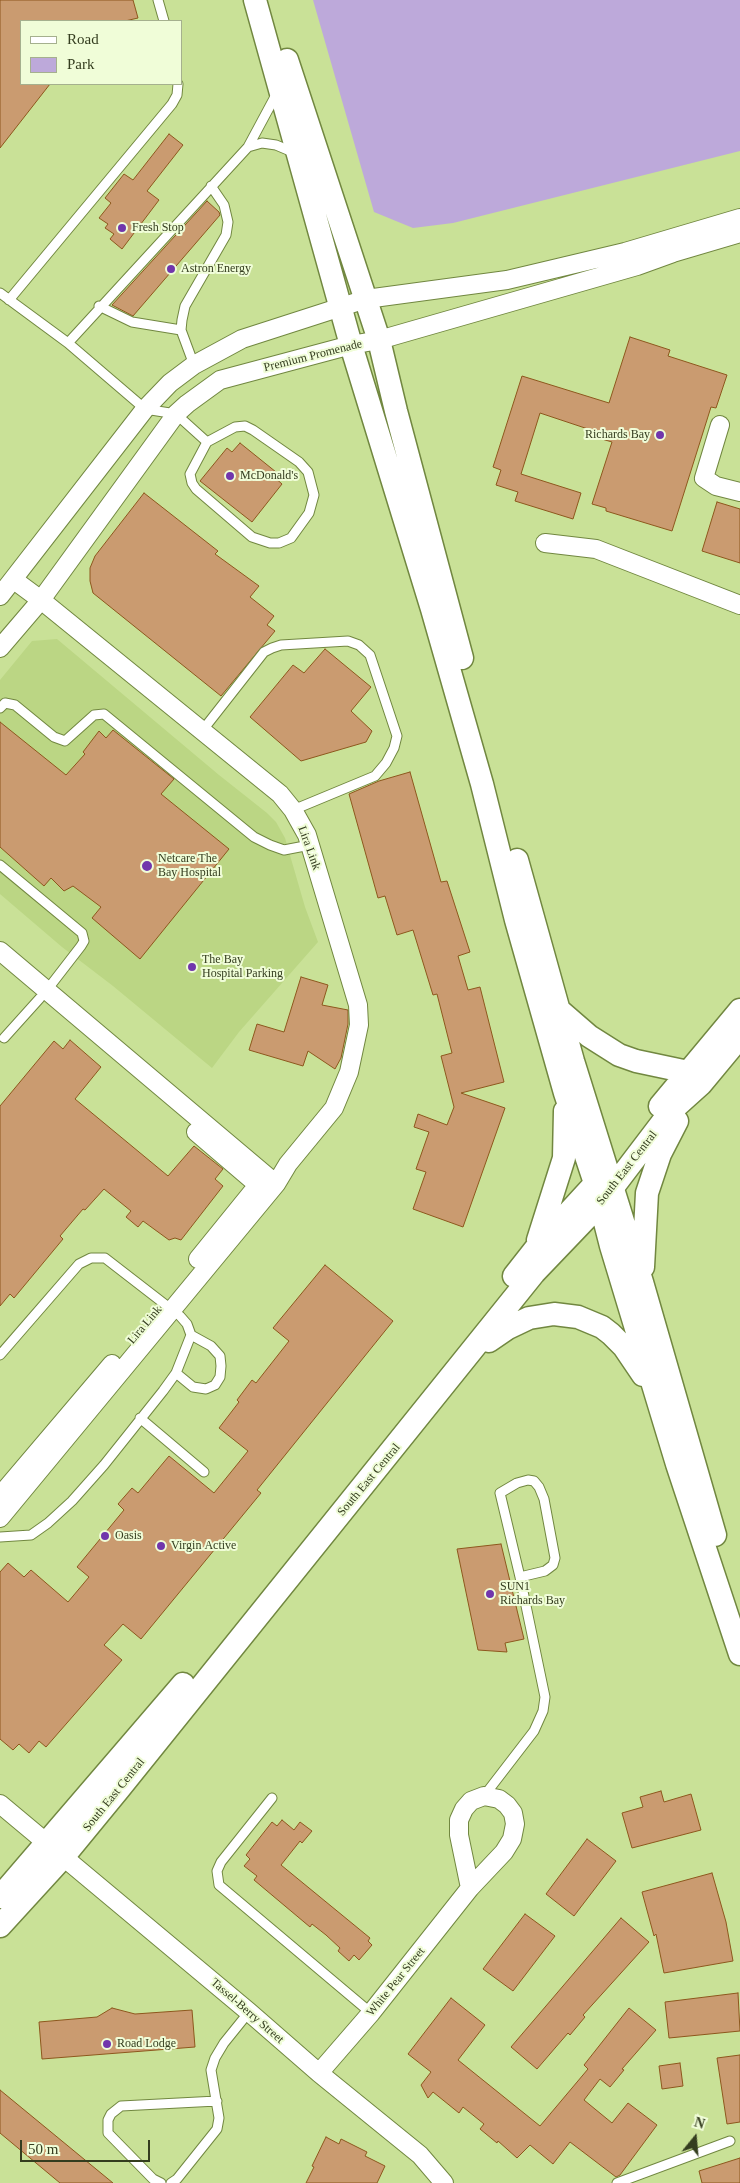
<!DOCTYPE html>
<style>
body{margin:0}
#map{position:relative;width:740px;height:2183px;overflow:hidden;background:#c9e197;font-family:"Times New Roman",serif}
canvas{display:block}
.legend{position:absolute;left:20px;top:20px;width:162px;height:65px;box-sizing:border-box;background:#f0fdd8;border:1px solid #a5b08e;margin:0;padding:6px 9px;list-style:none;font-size:15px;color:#343d1f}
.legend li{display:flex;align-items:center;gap:10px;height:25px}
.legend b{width:25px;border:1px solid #a5b08e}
.north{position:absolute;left:670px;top:2113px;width:50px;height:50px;-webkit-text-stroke:4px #f0fdd8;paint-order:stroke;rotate:17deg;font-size:14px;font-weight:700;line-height:20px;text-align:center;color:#343d1f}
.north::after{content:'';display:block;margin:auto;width:18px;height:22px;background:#343d1f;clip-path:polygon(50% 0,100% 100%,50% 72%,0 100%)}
.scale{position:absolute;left:20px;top:2140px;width:130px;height:22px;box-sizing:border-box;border:2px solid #343d1f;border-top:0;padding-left:6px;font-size:15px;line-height:18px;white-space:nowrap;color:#343d1f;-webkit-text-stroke:4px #f0fdd8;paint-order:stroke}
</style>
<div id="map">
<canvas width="740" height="2183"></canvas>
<ul class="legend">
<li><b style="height:6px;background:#fff"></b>Road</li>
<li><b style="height:14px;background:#bda9da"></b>Park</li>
</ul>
<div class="north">N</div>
<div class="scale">50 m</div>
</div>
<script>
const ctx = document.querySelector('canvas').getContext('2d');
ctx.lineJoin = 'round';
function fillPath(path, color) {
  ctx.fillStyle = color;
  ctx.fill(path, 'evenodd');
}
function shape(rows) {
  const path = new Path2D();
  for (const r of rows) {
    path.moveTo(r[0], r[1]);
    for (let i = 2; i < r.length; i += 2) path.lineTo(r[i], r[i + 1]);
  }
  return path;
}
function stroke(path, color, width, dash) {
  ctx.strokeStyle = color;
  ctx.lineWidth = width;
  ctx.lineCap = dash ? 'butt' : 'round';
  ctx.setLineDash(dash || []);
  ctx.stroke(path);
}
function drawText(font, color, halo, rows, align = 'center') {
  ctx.font = font + ' "Times New Roman",serif';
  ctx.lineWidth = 4;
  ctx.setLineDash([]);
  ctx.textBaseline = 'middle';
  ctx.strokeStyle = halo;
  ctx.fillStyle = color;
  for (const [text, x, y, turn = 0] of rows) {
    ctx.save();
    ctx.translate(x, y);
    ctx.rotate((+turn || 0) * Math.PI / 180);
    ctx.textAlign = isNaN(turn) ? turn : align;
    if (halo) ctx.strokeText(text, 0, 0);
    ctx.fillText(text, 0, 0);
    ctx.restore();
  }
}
const built = shape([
 [57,639,219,775,267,813,276,822,285,838,305,907,318,942,239,1032,212,1068,113,986,62,947,0,894,0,680,32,641]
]);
const green = shape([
 [313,0,740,0,740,151,453,223,413,228,374,212]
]);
const building = shape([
 [0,0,133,0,138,18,125,21,21,21,21,84,50,84,0,148,0,0],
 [169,134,183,145,147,191,159,200,122,249,110,239,114,234,105,228,108,224,99,218,111,203,105,198,124,174,133,180,169,134],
 [207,201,219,212,220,215,133,316,112,305,207,201],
 [630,337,670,350,668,356,727,375,716,408,711,407,672,531,606,511,606,508,592,504,612,442,595,437,597,432,540,413,521,474,581,493,573,519,515,501,518,492,496,485,501,470,493,467,522,376,609,403,630,337],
 [240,443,276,472,273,476,282,484,252,522,200,481,227,448,232,452,240,443],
 [144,493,218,551,215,554,259,586,250,597,274,616,267,625,275,631,221,696,93,593,90,581,90,568,95,556,144,493],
 [717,502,740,509,740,563,702,551,717,502],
 [325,649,371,687,351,711,372,731,366,742,301,761,250,717,293,665,304,673,325,649],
 [0,722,66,775,85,754,83,752,99,731,106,738,113,730,174,779,161,794,229,849,140,959,92,918,101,907,73,886,64,891,51,878,44,886,0,847,0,722],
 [410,772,441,882,447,881,470,952,458,956,468,990,480,987,504,1082,461,1093,505,1108,463,1227,413,1209,426,1172,416,1169,429,1132,414,1127,418,1114,447,1125,454,1107,441,1056,452,1053,437,994,433,995,413,930,397,935,385,896,378,898,349,794,379,781,410,772],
 [301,977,328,985,322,1005,348,1010,348,1024,341,1058,335,1069,308,1051,303,1066,249,1050,257,1024,284,1032,301,977],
 [70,1040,101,1067,75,1099,168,1176,194,1146,223,1169,215,1179,223,1186,181,1240,175,1238,169,1240,143,1221,138,1227,126,1217,131,1211,104,1189,85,1210,83,1209,60,1236,63,1239,14,1298,10,1294,0,1306,0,1106,54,1041,63,1049,70,1040],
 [325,1265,393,1321,257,1490,261,1493,141,1639,123,1624,104,1645,122,1660,46,1747,39,1741,29,1753,19,1744,13,1750,0,1739,0,1572,8,1563,24,1577,31,1570,68,1602,89,1577,77,1567,124,1510,118,1504,132,1488,138,1493,169,1456,214,1493,248,1451,219,1428,239,1402,237,1400,252,1380,256,1383,289,1341,273,1328,325,1265],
 [501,1544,524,1639,505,1643,507,1652,478,1650,457,1549,501,1544],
 [661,1791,664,1802,691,1794,701,1830,632,1848,622,1813,643,1807,640,1797,661,1791],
 [282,1820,294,1830,300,1822,312,1831,302,1843,300,1841,281,1865,370,1938,368,1941,372,1945,359,1960,354,1955,349,1961,338,1951,340,1948,326,1935,312,1924,310,1927,254,1880,257,1876,244,1866,250,1859,246,1855,272,1822,277,1826,282,1820],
 [587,1839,616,1861,574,1916,546,1894,587,1839],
 [712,1873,726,1922,733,1961,664,1973,656,1934,654,1936,642,1892,712,1873],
 [525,1914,555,1936,513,1991,483,1969,525,1914],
 [621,1918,649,1942,583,2015,585,2017,570,2035,568,2033,537,2069,511,2047,621,1918],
 [738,1993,740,2031,669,2038,665,2002,738,1993],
 [451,1998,485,2025,458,2060,540,2126,588,2069,584,2065,629,2008,656,2030,622,2069,624,2070,610,2087,600,2079,584,2100,612,2123,628,2103,657,2125,620,2175,616,2177,570,2142,553,2164,530,2145,517,2158,498,2141,497,2143,480,2129,484,2124,463,2107,459,2113,433,2092,428,2098,421,2085,431,2072,408,2054,451,1998],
 [112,2008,135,2014,192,2010,195,2047,42,2059,39,2022,97,2017,112,2008],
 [740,2055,740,2122,727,2124,717,2058,740,2055],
 [680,2063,683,2086,662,2089,659,2066,680,2063],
 [0,2090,113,2183,60,2183,0,2133,0,2090],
 [326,2137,339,2144,341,2139,367,2152,365,2156,385,2166,377,2183,306,2183,314,2167,312,2166,326,2137],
 [740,2158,740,2183,702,2183,699,2171,740,2158]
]);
const service = shape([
 [158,0,164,21],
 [248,147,262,143,276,145,295,153],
 [0,293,68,343,145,409,176,414,207,442],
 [9,300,172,104,177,95,178,84],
 [99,306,132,322,181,330],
 [68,343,248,147,277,93],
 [194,365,181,330,182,320,185,306,226,235,228,222,224,205,211,186],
 [245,426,253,430,299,462,308,472,314,495,309,513,291,538,279,543,270,543,252,537,196,489,192,483,190,474,207,442,235,427,245,426],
 [0,708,5,703,15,705,54,737,65,741,94,715,104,714,254,837,270,845,284,850,310,845],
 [202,731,264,652,272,648,281,645,348,641,359,645,370,655,397,736,394,748,386,763,375,776,293,810],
 [0,865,82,933,84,941,81,946,47,990],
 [4,1038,40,998],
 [0,1355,79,1264,91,1258,105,1258,180,1316,187,1324,191,1335,176,1373,163,1391,104,1465,72,1501,48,1523,31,1535,0,1537],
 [176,1373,193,1387,206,1389,215,1385,220,1377,221,1366,220,1356,211,1346,191,1335],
 [140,1418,204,1472],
 [484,1796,534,1731,543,1711,545,1697,520,1577,500,1493,517,1483,528,1480,534,1481,539,1487,544,1499,555,1558,553,1565,545,1571,520,1577],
 [272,1798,221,1862,217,1871,219,1885,371,2013],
 [161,2183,153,2179,108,2133,108,2120,111,2114,121,2106,217,2101],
 [171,2183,177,2179,217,2129,219,2118,211,2070,215,2058,224,2043,249,2012],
 [617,2183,730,2141]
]);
const minor = shape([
 [720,425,704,478,716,486,740,492],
 [545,543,596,549,740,605],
 [14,580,41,600,280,794,293,810,307,835,358,1005,359,1025,349,1072,334,1108,288,1164,276,1184],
 [0,596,145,409,170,383,194,365,242,339,366,299,507,280,625,252,740,218],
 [0,648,41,600,176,414,187,404,220,380,351,345,379,340,637,266,673,253,740,233],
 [0,951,276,1184,0,1518],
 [196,1132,258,1185,198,1259],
 [0,1496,112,1364],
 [0,1804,249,2012,319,2073,420,2155,444,2183],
 [319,2073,371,2013,470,1888,504,1852,512,1839,515,1824,513,1813,507,1805,499,1799,484,1796,471,1801,464,1809,459,1820,459,1835,470,1888]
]);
const tertiary = shape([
 [255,0,351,345,432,609,482,784,516,920,565,1093,595,1183,611,1246,677,1464,740,1654],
 [287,60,379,340,396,411,462,658],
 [517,860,573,1061,642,1282,715,1535],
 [559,1010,589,1036,619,1055,636,1061,688,1072],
 [660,1106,740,1010],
 [538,1240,564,1158,565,1111],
 [643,1267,647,1193,660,1154,677,1121],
 [514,1276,536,1248,603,1175],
 [489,1341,508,1328,529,1318,554,1314,578,1317,602,1327,611,1334,624,1347,643,1375],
 [0,1897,183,1684],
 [0,1926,64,1856,119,1789,534,1273,601,1203,671,1111,701,1084,740,1037]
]);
const markers = [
 [122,228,5,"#7136ac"],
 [171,269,5,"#7136ac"],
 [660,435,5,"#7136ac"],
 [230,476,5,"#7136ac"],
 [147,866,6,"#7136ac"],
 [192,967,5,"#7136ac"],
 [105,1536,5,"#7136ac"],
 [161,1546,5,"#7136ac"],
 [490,1594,5,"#7136ac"],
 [107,2044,5,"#7136ac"]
];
const poiNames = [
 ["Fresh Stop",132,228],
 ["Astron Energy",181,269],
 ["Richards Bay",650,435,"right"],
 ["McDonald's",240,476],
 ["Netcare The",158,859],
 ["Bay Hospital",158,873],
 ["The Bay",202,960],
 ["Hospital Parking",202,974],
 ["Oasis",115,1536],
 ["Virgin Active",171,1546],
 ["SUN1",500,1587],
 ["Richards Bay",500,1601],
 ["Road Lodge",117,2044]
];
const streetNames = [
 ["Premium Promenade",313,356,-14],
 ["Lira Link",309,848,70],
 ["South East Central",627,1168,-52],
 ["Lira Link",145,1325,-50],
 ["South East Central",369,1480,-50],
 ["South East Central",114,1795,-51],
 ["White Pear Street",396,1982,-51],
 ["Tassel-Berry Street",247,2011,41]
];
fillPath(built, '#bbd684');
fillPath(green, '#bda9da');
fillPath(building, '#ca9b70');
stroke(building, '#8d571d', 1);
stroke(service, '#718740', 11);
stroke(minor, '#718740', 20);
stroke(tertiary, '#718740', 25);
stroke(service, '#fff', 9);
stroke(minor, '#fff', 18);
stroke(tertiary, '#fff', 22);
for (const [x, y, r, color] of markers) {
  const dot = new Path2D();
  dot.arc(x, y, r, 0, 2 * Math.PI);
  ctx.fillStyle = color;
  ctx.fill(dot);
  stroke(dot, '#f0fdd8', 2);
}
drawText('12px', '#343d1f', '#f0fdd8', poiNames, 'left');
drawText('12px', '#343d1f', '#f0fdd8', streetNames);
</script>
